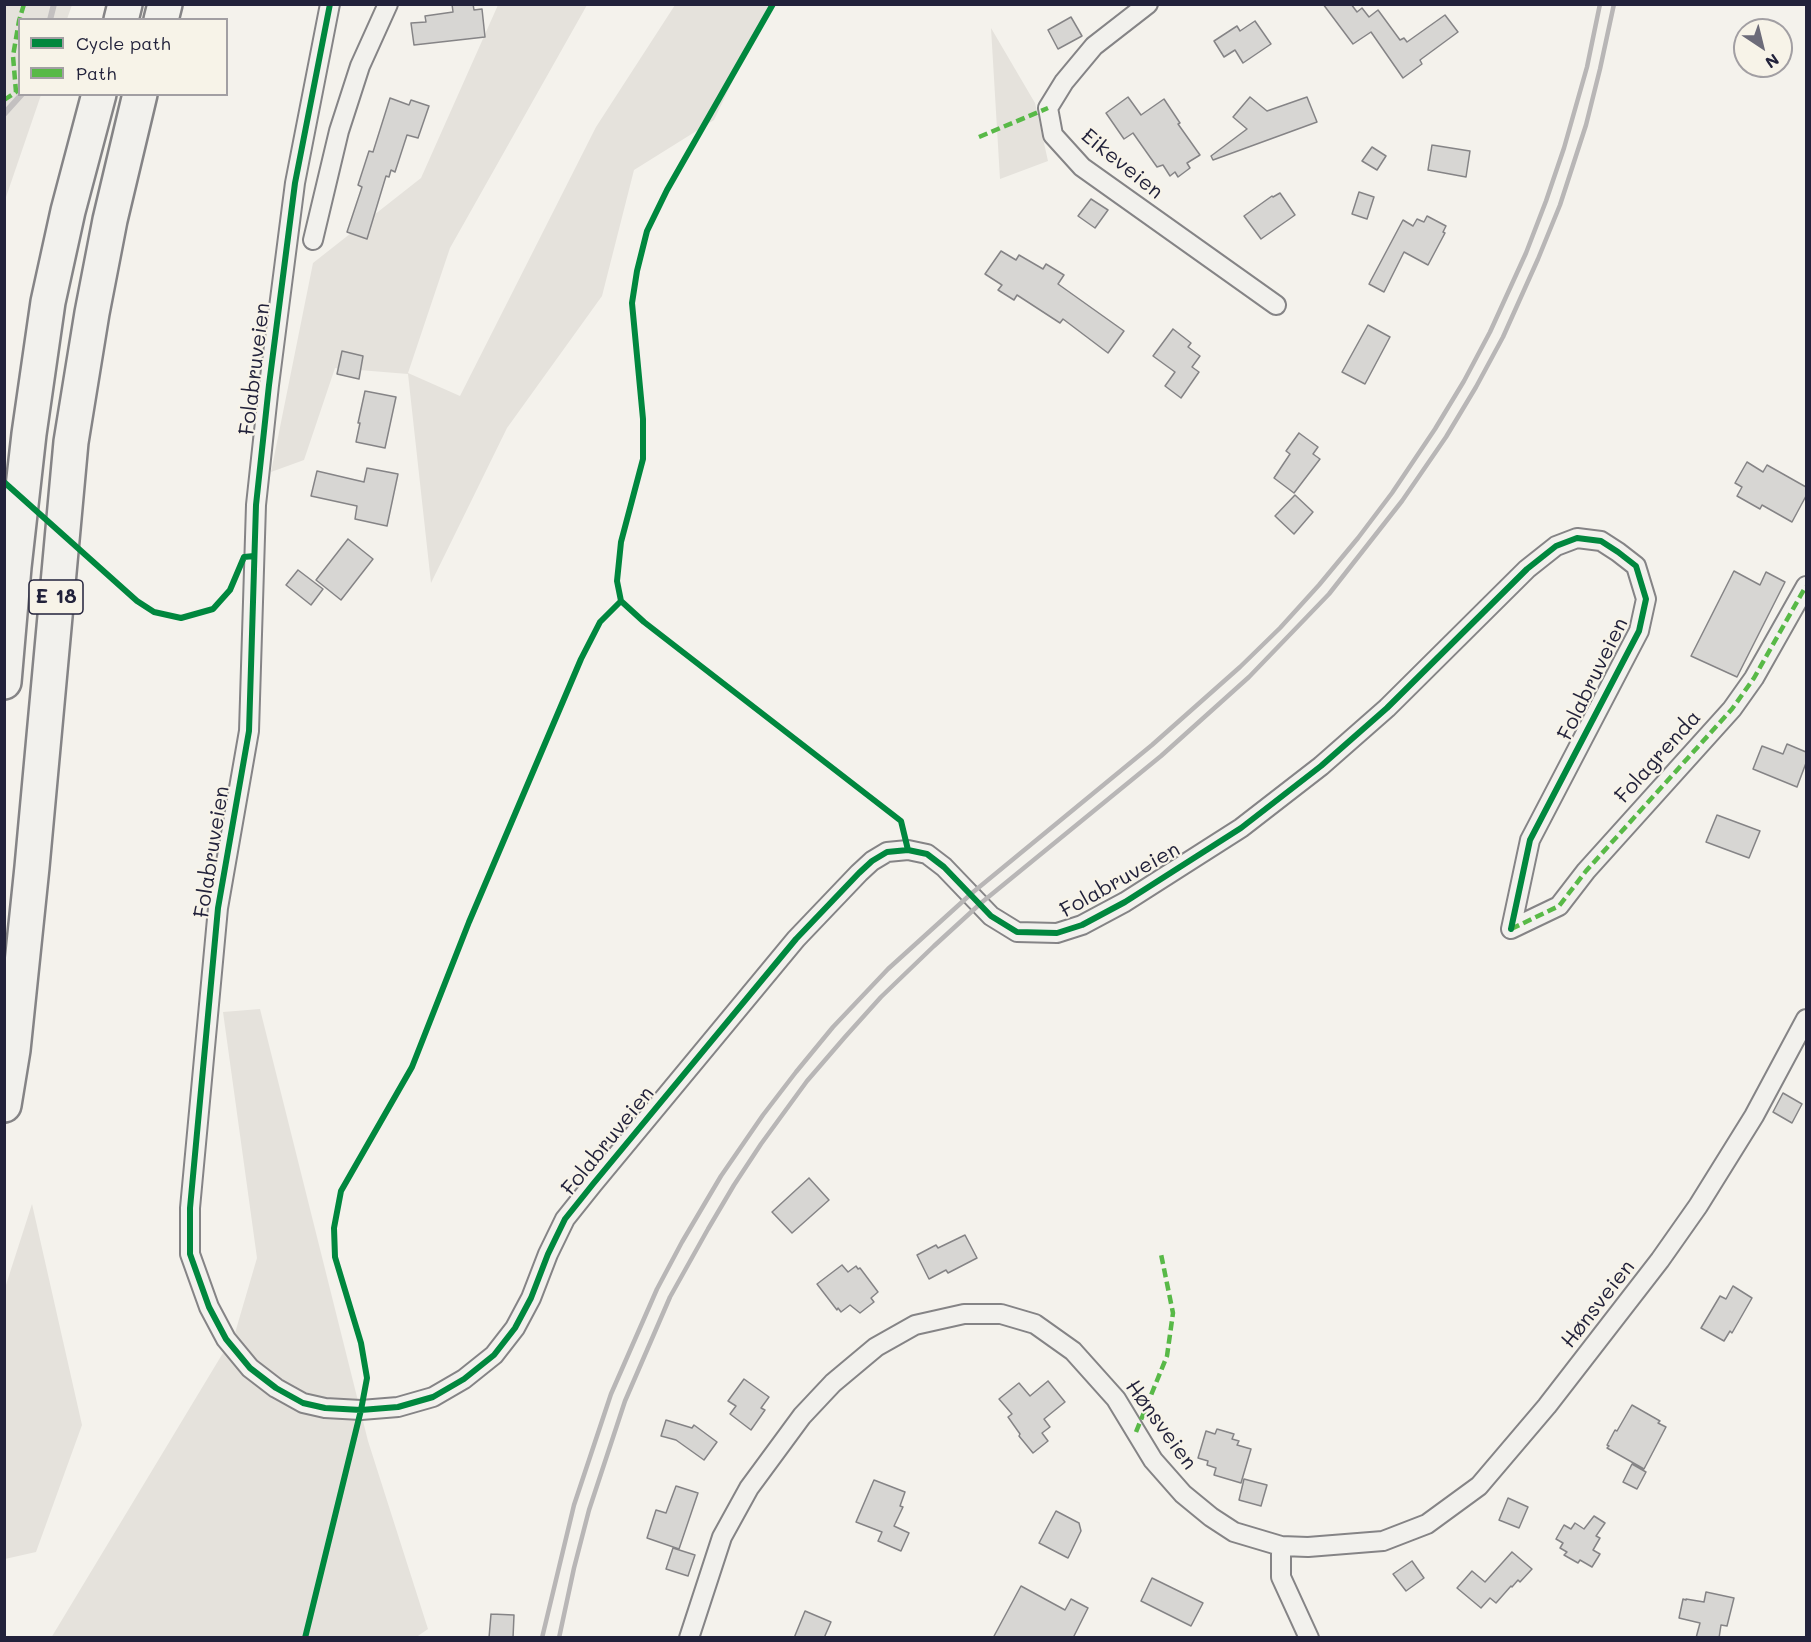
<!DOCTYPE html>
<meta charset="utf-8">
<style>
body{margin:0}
#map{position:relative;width:1811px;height:1642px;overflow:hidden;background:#f4f2ec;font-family:Mali,sans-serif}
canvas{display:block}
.frame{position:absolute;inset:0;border:6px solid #22223b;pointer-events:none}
.legend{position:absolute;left:18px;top:18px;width:210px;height:78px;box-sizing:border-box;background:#f7f3e8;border:2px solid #a29fa3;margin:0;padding:8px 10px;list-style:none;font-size:18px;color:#22223b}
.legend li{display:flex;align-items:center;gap:12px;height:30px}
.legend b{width:30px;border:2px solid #a29fa3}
.north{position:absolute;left:1733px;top:18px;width:60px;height:60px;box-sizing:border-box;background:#f7f3e8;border:2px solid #a29fa3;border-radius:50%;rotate:145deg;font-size:16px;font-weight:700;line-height:24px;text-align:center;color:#22223b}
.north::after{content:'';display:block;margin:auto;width:21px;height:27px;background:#6c6b79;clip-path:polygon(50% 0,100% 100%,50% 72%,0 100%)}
</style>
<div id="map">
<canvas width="1811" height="1642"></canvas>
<div class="frame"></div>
<ul class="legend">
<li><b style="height:8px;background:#00873e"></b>Cycle path</li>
<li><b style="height:8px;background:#58b947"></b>Path</li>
</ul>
<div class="north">N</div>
</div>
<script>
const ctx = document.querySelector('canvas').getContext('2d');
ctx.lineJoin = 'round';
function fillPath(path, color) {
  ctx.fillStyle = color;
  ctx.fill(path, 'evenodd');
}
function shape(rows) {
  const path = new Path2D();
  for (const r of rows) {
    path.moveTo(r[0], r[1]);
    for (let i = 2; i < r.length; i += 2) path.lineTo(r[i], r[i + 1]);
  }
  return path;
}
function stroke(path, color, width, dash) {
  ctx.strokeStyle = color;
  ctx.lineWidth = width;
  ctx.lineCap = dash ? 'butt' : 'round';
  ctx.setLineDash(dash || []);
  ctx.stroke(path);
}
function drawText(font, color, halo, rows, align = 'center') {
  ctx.font = font + ' Mali,sans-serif';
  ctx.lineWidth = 4.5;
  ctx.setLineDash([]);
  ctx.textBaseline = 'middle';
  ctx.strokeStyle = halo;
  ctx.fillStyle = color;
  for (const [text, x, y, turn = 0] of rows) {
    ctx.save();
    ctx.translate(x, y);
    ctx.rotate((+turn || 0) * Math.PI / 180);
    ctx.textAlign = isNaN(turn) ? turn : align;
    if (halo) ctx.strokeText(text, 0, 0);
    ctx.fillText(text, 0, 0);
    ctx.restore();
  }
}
const built = shape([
 [5,4,72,5,67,19,20,20,20,94,41,95,5,200],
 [498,5,587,5,450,248,408,373,460,396,596,127,675,5,769,5,714,120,634,170,602,296,507,428,431,583,408,374,335,368,304,460,271,472,313,263,421,178],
 [991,28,1035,103,1048,161,1000,179],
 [260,1009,368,1441,428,1629,415,1638,51,1638,235,1333,257,1258,223,1012],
 [32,1204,82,1425,36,1552,5,1559,5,1288]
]);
const stream = shape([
 [50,20,54,4],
 [4,114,22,94]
]);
const building = shape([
 [452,4,473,4,474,10,482,9,485,37,414,45,411,23,426,22,425,16,453,12,452,4],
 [1323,4,1351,4,1357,12,1362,8,1369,17,1378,10,1400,40,1404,38,1407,42,1445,15,1458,32,1420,60,1422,64,1403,78,1371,32,1353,44,1323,4],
 [1071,17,1082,36,1058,49,1048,30,1071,17],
 [1255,21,1271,44,1243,63,1235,50,1224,57,1214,41,1237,26,1240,31,1255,21],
 [1128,97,1141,115,1164,99,1180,123,1178,124,1200,155,1187,163,1190,168,1178,177,1175,172,1170,176,1163,165,1157,167,1133,133,1124,139,1106,113,1128,97],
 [1250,97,1267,111,1307,97,1317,122,1213,160,1211,156,1247,129,1233,117,1250,97],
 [390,98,409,105,411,100,429,106,418,138,407,135,395,172,391,170,389,177,386,176,367,239,347,232,362,187,358,185,369,151,373,152,390,98],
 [1432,145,1470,151,1466,177,1428,170,1432,145],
 [1372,147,1386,156,1377,170,1362,161,1372,147],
 [1359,192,1374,197,1367,219,1352,214,1359,192],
 [1280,193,1295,215,1261,239,1244,216,1272,196,1273,197,1280,193],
 [1091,199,1108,210,1095,228,1078,216,1091,199],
 [1427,216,1446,226,1443,232,1445,233,1428,265,1404,252,1384,292,1369,284,1403,220,1413,226,1417,219,1424,222,1427,216],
 [1001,251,1016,260,1019,255,1043,269,1046,264,1064,275,1058,284,1124,331,1108,353,1063,319,1060,323,1017,295,1014,300,998,290,1002,285,985,274,1001,251],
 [1368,325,1390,337,1365,384,1342,372,1368,325],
 [1173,329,1191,343,1188,347,1200,356,1192,367,1199,372,1181,398,1165,386,1175,372,1153,356,1173,329],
 [342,351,363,356,359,379,337,374,342,351],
 [365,391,396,397,385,448,356,442,360,423,358,423,365,391],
 [1299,433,1318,447,1313,454,1320,459,1294,493,1274,478,1290,454,1286,451,1299,433],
 [1747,462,1763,472,1767,465,1806,487,1806,496,1792,522,1762,505,1760,509,1737,496,1742,487,1735,483,1747,462],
 [367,468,398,474,387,526,355,519,357,506,311,496,317,471,364,482,367,468],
 [1295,495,1313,512,1294,534,1275,516,1295,495],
 [348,539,373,559,341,600,316,580,348,539],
 [298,570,323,589,311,605,286,585,298,570],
 [1734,571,1760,585,1766,572,1785,582,1737,677,1691,656,1734,571],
 [1787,744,1806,752,1806,763,1797,787,1753,769,1762,746,1783,754,1787,744],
 [1717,815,1760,831,1749,858,1706,842,1717,815],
 [1783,1093,1802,1104,1792,1123,1773,1112,1783,1093],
 [809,1178,829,1200,792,1233,772,1212,809,1178],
 [965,1235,977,1258,948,1273,946,1270,929,1279,917,1255,936,1245,938,1248,965,1235],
 [842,1265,848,1272,856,1266,858,1269,860,1268,878,1292,871,1298,874,1302,860,1313,850,1305,841,1312,838,1308,837,1310,817,1284,842,1265],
 [1733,1286,1752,1298,1732,1333,1730,1331,1724,1341,1701,1328,1720,1296,1726,1299,1733,1286],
 [744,1379,769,1397,761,1408,765,1410,751,1430,730,1414,736,1406,728,1401,744,1379],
 [1048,1381,1065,1402,1044,1419,1050,1427,1042,1433,1048,1441,1033,1453,1019,1436,1020,1434,1008,1417,1012,1414,999,1399,1019,1383,1030,1396,1048,1381],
 [1632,1405,1660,1421,1658,1423,1666,1427,1644,1469,1607,1448,1609,1446,1607,1445,1615,1430,1617,1431,1632,1405],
 [666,1420,692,1428,694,1425,717,1442,704,1460,676,1440,661,1436,666,1420],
 [1217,1429,1234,1434,1232,1439,1239,1441,1237,1445,1251,1449,1241,1483,1214,1475,1216,1468,1207,1465,1208,1461,1198,1458,1206,1431,1215,1434,1217,1429],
 [1632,1464,1646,1472,1637,1489,1623,1482,1632,1464],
 [1244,1479,1267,1485,1261,1506,1239,1500,1244,1479],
 [874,1480,905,1492,900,1506,903,1507,894,1526,909,1533,901,1551,878,1541,882,1532,856,1522,874,1480],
 [676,1486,698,1493,679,1549,647,1538,656,1510,666,1513,676,1486],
 [1508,1498,1528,1507,1519,1528,1499,1520,1508,1498],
 [1056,1511,1079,1523,1081,1531,1068,1558,1039,1543,1056,1511],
 [1594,1516,1605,1523,1596,1536,1600,1538,1593,1550,1600,1554,1592,1567,1580,1560,1578,1563,1564,1555,1567,1552,1560,1548,1563,1543,1556,1539,1564,1525,1571,1529,1575,1523,1584,1529,1594,1516],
 [673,1548,695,1555,688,1576,666,1569,673,1548],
 [1512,1552,1532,1569,1520,1582,1518,1580,1512,1587,1511,1586,1496,1603,1490,1598,1481,1608,1457,1588,1472,1571,1485,1582,1512,1552],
 [1412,1561,1424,1578,1406,1591,1393,1574,1412,1561],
 [1152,1578,1203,1603,1191,1626,1141,1601,1152,1578],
 [1021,1586,1065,1610,1071,1599,1088,1608,1073,1638,993,1638,1021,1586],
 [1706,1592,1734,1598,1727,1626,1721,1625,1719,1638,1696,1638,1700,1623,1679,1618,1683,1599,1686,1600,1686,1599,1704,1602,1706,1592],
 [805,1611,831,1622,824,1638,794,1638,805,1611],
 [491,1614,514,1615,513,1638,489,1638,491,1614]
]);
const minor = shape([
 [330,4,295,183,269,385,256,505,249,731,218,908,190,1208,190,1254,209,1307,226,1339,250,1368,276,1388,303,1403,325,1408,361,1410,398,1407,433,1397,464,1379,494,1355,515,1328,531,1298,548,1254,565,1219,593,1184,796,939,859,873,872,861,887,852,908,850,927,854,944,867,991,916,1017,932,1057,933,1082,925,1125,902,1241,828,1321,766,1387,708,1527,569,1556,546,1577,538,1601,541,1618,552,1636,566,1646,599,1639,631,1530,840,1511,929],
 [1148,4,1094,46,1064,82,1048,108,1053,135,1082,167,1276,305],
 [313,240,339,131,360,66,388,4],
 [1511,929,1559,906,1586,871,1732,709,1754,678,1806,586],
 [1281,1546,1281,1577,1309,1638],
 [689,1638,722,1537,749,1488,802,1416,833,1383,876,1347,915,1325,964,1314,1001,1314,1035,1324,1073,1351,1116,1399,1153,1460,1183,1494,1211,1517,1234,1532,1281,1546,1308,1547,1383,1541,1427,1524,1479,1486,1547,1406,1660,1260,1698,1206,1754,1116,1806,1019]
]);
const motorway = shape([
 [121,20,125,4],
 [161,20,165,4],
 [4,682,14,567,29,434,48,302,68,211,99,94],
 [4,1105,13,1050,32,867,71,442,92,313,110,220,140,94]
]);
const rail = shape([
 [542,1638,574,1505,611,1394,657,1289,682,1242,721,1176,763,1115,796,1072,833,1027,888,969,972,893,1152,745,1240,667,1280,628,1319,585,1358,538,1392,493,1435,429,1464,381,1490,332,1526,253,1546,201,1564,148,1587,67,1600,4],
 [559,1638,574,1568,589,1510,625,1401,670,1297,708,1229,734,1185,761,1144,807,1081,845,1037,881,997,934,946,981,903,1161,756,1249,677,1329,594,1402,501,1446,437,1476,387,1503,337,1538,259,1560,205,1586,125,1600,69,1614,4]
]);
const quiet = shape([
 [4,100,16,92,13,56,19,21,24,4],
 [979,137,1048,108],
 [1511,929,1559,906,1586,871,1732,709,1754,678,1806,586],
 [1136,1432,1167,1356,1173,1313,1161,1254]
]);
const cycleway = shape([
 [330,4,295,183,269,385,256,505,249,731,218,908,190,1208,190,1254,209,1307,226,1339,250,1368,276,1388,303,1403,325,1408,361,1410,398,1407,433,1397,464,1379,494,1355,515,1328,531,1298,548,1254,565,1219,593,1184,796,939,859,873,872,861,887,852,908,850,927,854,944,867,991,916,1017,932,1057,933,1082,925,1125,902,1241,828,1321,766,1387,708,1527,569,1556,546,1577,538,1601,541,1618,552,1636,566,1646,599,1639,631,1530,840,1511,929],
 [773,4,667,190,647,231,637,271,632,303,643,419,643,459,621,542,617,581,621,601,644,622,901,821,908,850],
 [4,482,137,601,154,612,181,618,213,609,230,590,244,557,254,556],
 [305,1638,361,1410,367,1378,361,1343,335,1257,334,1228,341,1191,412,1067,469,922,581,659,600,622,621,601]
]);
const shields = [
 [56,597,54]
];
const shieldNames = [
 ["E 18",56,597]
];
const streetNames = [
 ["Eikeveien",1122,164,39],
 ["Folabruveien",255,369,-83],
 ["Folabruveien",1593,679,-64],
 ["Folagrenda",1658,757,-48],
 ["Folabruveien",212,852,-81],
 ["Folabruveien",1120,880,-29],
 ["Folabruveien",608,1141,-51],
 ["Hønsveien",1598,1304,-52],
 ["Hønsveien",1161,1425,54]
];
fillPath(built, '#e5e2dc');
stroke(stream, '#c3c0c0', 6);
fillPath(building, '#d7d6d3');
stroke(building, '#858486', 1.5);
stroke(minor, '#858486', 22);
stroke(motorway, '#858486', 38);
stroke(minor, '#f2f1ed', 18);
stroke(motorway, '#f2f1ed', 33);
stroke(rail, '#b8b6b6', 4.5);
stroke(quiet, '#58b947', 4.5, [9, 4.5]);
stroke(cycleway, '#00873e', 6);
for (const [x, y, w] of shields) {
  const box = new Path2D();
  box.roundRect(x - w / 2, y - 17, w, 34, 4.5);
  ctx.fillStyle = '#f7f3e8';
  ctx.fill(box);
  stroke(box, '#22223b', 1.5);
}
drawText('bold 20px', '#22223b', null, shieldNames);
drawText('21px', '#22223b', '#f7f3e8', streetNames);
</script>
